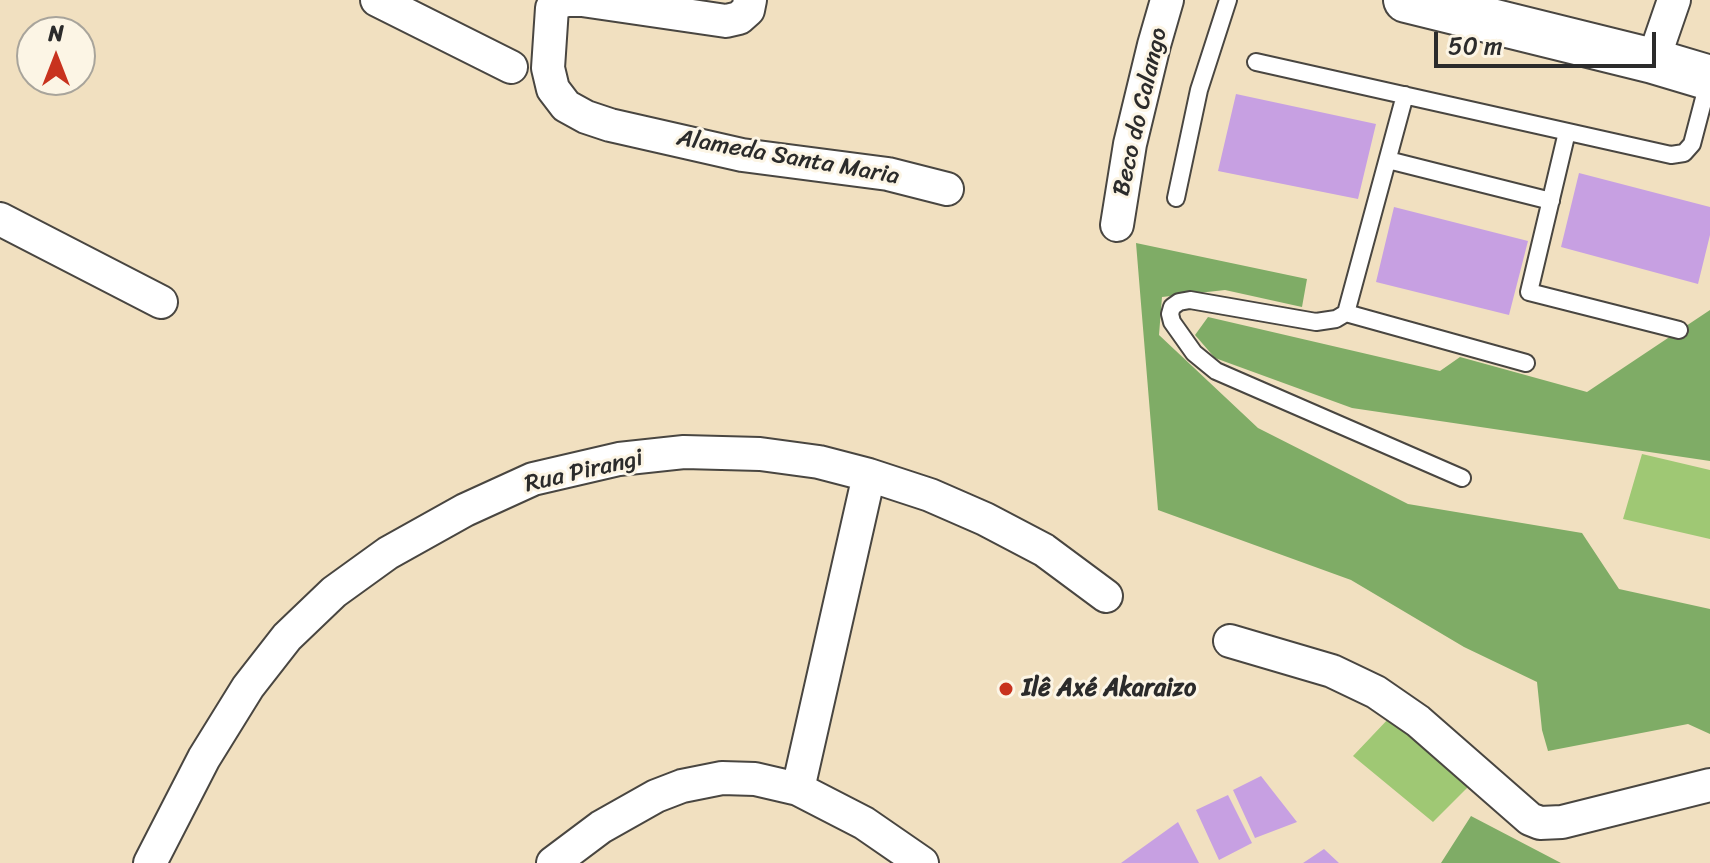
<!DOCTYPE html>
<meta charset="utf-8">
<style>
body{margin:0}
#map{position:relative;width:1710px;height:863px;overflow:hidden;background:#f1e0c0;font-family:Sriracha,sans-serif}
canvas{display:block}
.north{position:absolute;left:16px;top:16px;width:80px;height:80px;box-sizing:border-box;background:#fcf5e5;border:2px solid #a8a49b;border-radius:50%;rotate:0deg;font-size:22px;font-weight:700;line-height:32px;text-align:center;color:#2b2b2b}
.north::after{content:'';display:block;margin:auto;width:28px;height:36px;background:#c8321e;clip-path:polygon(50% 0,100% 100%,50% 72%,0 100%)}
.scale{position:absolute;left:1434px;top:32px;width:222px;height:36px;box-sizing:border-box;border:4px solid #2b2b2b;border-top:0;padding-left:10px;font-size:24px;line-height:28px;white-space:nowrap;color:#2b2b2b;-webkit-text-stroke:6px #fcf5e5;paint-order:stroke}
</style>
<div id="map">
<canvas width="1710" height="863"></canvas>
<div class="north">N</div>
<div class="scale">50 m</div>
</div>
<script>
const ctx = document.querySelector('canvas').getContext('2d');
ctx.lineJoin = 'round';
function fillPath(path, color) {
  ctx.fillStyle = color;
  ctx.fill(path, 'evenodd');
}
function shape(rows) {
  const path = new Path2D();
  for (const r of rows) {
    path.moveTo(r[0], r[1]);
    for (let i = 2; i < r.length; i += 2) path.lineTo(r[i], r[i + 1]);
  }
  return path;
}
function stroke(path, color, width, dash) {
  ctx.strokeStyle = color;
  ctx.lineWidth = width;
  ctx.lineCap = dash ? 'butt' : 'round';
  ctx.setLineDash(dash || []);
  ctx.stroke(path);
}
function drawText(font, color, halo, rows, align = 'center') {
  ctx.font = font + ' Sriracha,sans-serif';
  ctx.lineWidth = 6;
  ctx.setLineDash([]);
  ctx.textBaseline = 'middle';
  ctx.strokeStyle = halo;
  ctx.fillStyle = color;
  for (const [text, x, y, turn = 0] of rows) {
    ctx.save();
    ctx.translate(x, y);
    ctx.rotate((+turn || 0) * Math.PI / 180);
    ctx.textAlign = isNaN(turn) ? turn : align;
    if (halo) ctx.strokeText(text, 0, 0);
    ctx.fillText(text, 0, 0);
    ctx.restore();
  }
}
const green = shape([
 [1642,454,1710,470,1710,539,1623,519],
 [1390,717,1471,784,1433,822,1353,756]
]);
const forest = shape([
 [1136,243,1307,279,1302,307,1225,290,1162,297,1159,335,1258,428,1408,504,1582,533,1619,589,1710,609,1710,734,1688,724,1548,751,1542,730,1537,682,1464,647,1351,580,1158,510],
 [1710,310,1710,461,1352,408,1215,358,1195,335,1208,317,1440,371,1460,357,1587,392],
 [1471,816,1561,863,1441,863]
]);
const building = shape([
 [1236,94,1376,124,1358,199,1218,171],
 [1579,173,1710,207,1710,235,1698,284,1561,247],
 [1394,207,1528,241,1509,315,1376,282],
 [1261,776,1297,822,1255,838,1233,790],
 [1228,795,1252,843,1219,860,1196,810],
 [1178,822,1199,863,1121,863],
 [1324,849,1339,863,1303,863]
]);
const lane = shape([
 [1256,62,1671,155,1684,153,1692,144,1709,79],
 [1405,95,1346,313,1336,319,1316,322,1190,300,1179,302,1172,307,1170,314,1172,322,1194,353,1216,371,1462,478],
 [1567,132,1529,292,1679,330],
 [1388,160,1551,201],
 [1176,198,1199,90,1228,0],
 [1346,313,1526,363]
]);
const street = shape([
 [377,0,511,67],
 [750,0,748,10,739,18,726,21,582,0,567,0,557,3,552,8,548,68,553,89,566,106,586,117,610,125,742,155,888,174,947,189],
 [1653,61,1674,0],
 [0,219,161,302],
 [1117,225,1130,144,1154,45,1167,0],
 [1230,641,1332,671,1376,692,1418,721,1530,819,1540,823,1562,822,1710,785],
 [798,789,869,475],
 [150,863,204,758,248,687,287,637,334,592,388,553,465,510,533,479,619,459,684,452,760,454,819,462,869,475,930,495,985,519,1044,550,1106,596],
 [553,863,601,827,656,796,682,786,722,778,755,779,798,789,864,823,922,863]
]);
const secondary = shape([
 [1406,0,1653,61,1710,78]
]);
const markers = [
 [1006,689,8,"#c8321e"]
];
const streetNames = [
 ["Beco do Calango",1141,112,-77],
 ["Alameda Santa Maria",788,158,10],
 ["Rua Pirangi",584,472,-13]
];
const poiNames = [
 ["Ilê Axé Akaraizo",1022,689]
];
fillPath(green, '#9fc874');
fillPath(forest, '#7fac66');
fillPath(building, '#c7a0e2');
stroke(lane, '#494641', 20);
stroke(street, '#494641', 36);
stroke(secondary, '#494641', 48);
stroke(lane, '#fff', 16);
stroke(street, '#fff', 32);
stroke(secondary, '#fff', 44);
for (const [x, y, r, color] of markers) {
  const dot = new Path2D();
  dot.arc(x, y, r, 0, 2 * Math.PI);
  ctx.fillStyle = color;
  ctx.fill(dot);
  stroke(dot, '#fcf5e5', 3);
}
drawText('24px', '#2b2b2b', '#fcf5e5', streetNames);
drawText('bold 24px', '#2b2b2b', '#fcf5e5', poiNames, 'left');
</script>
